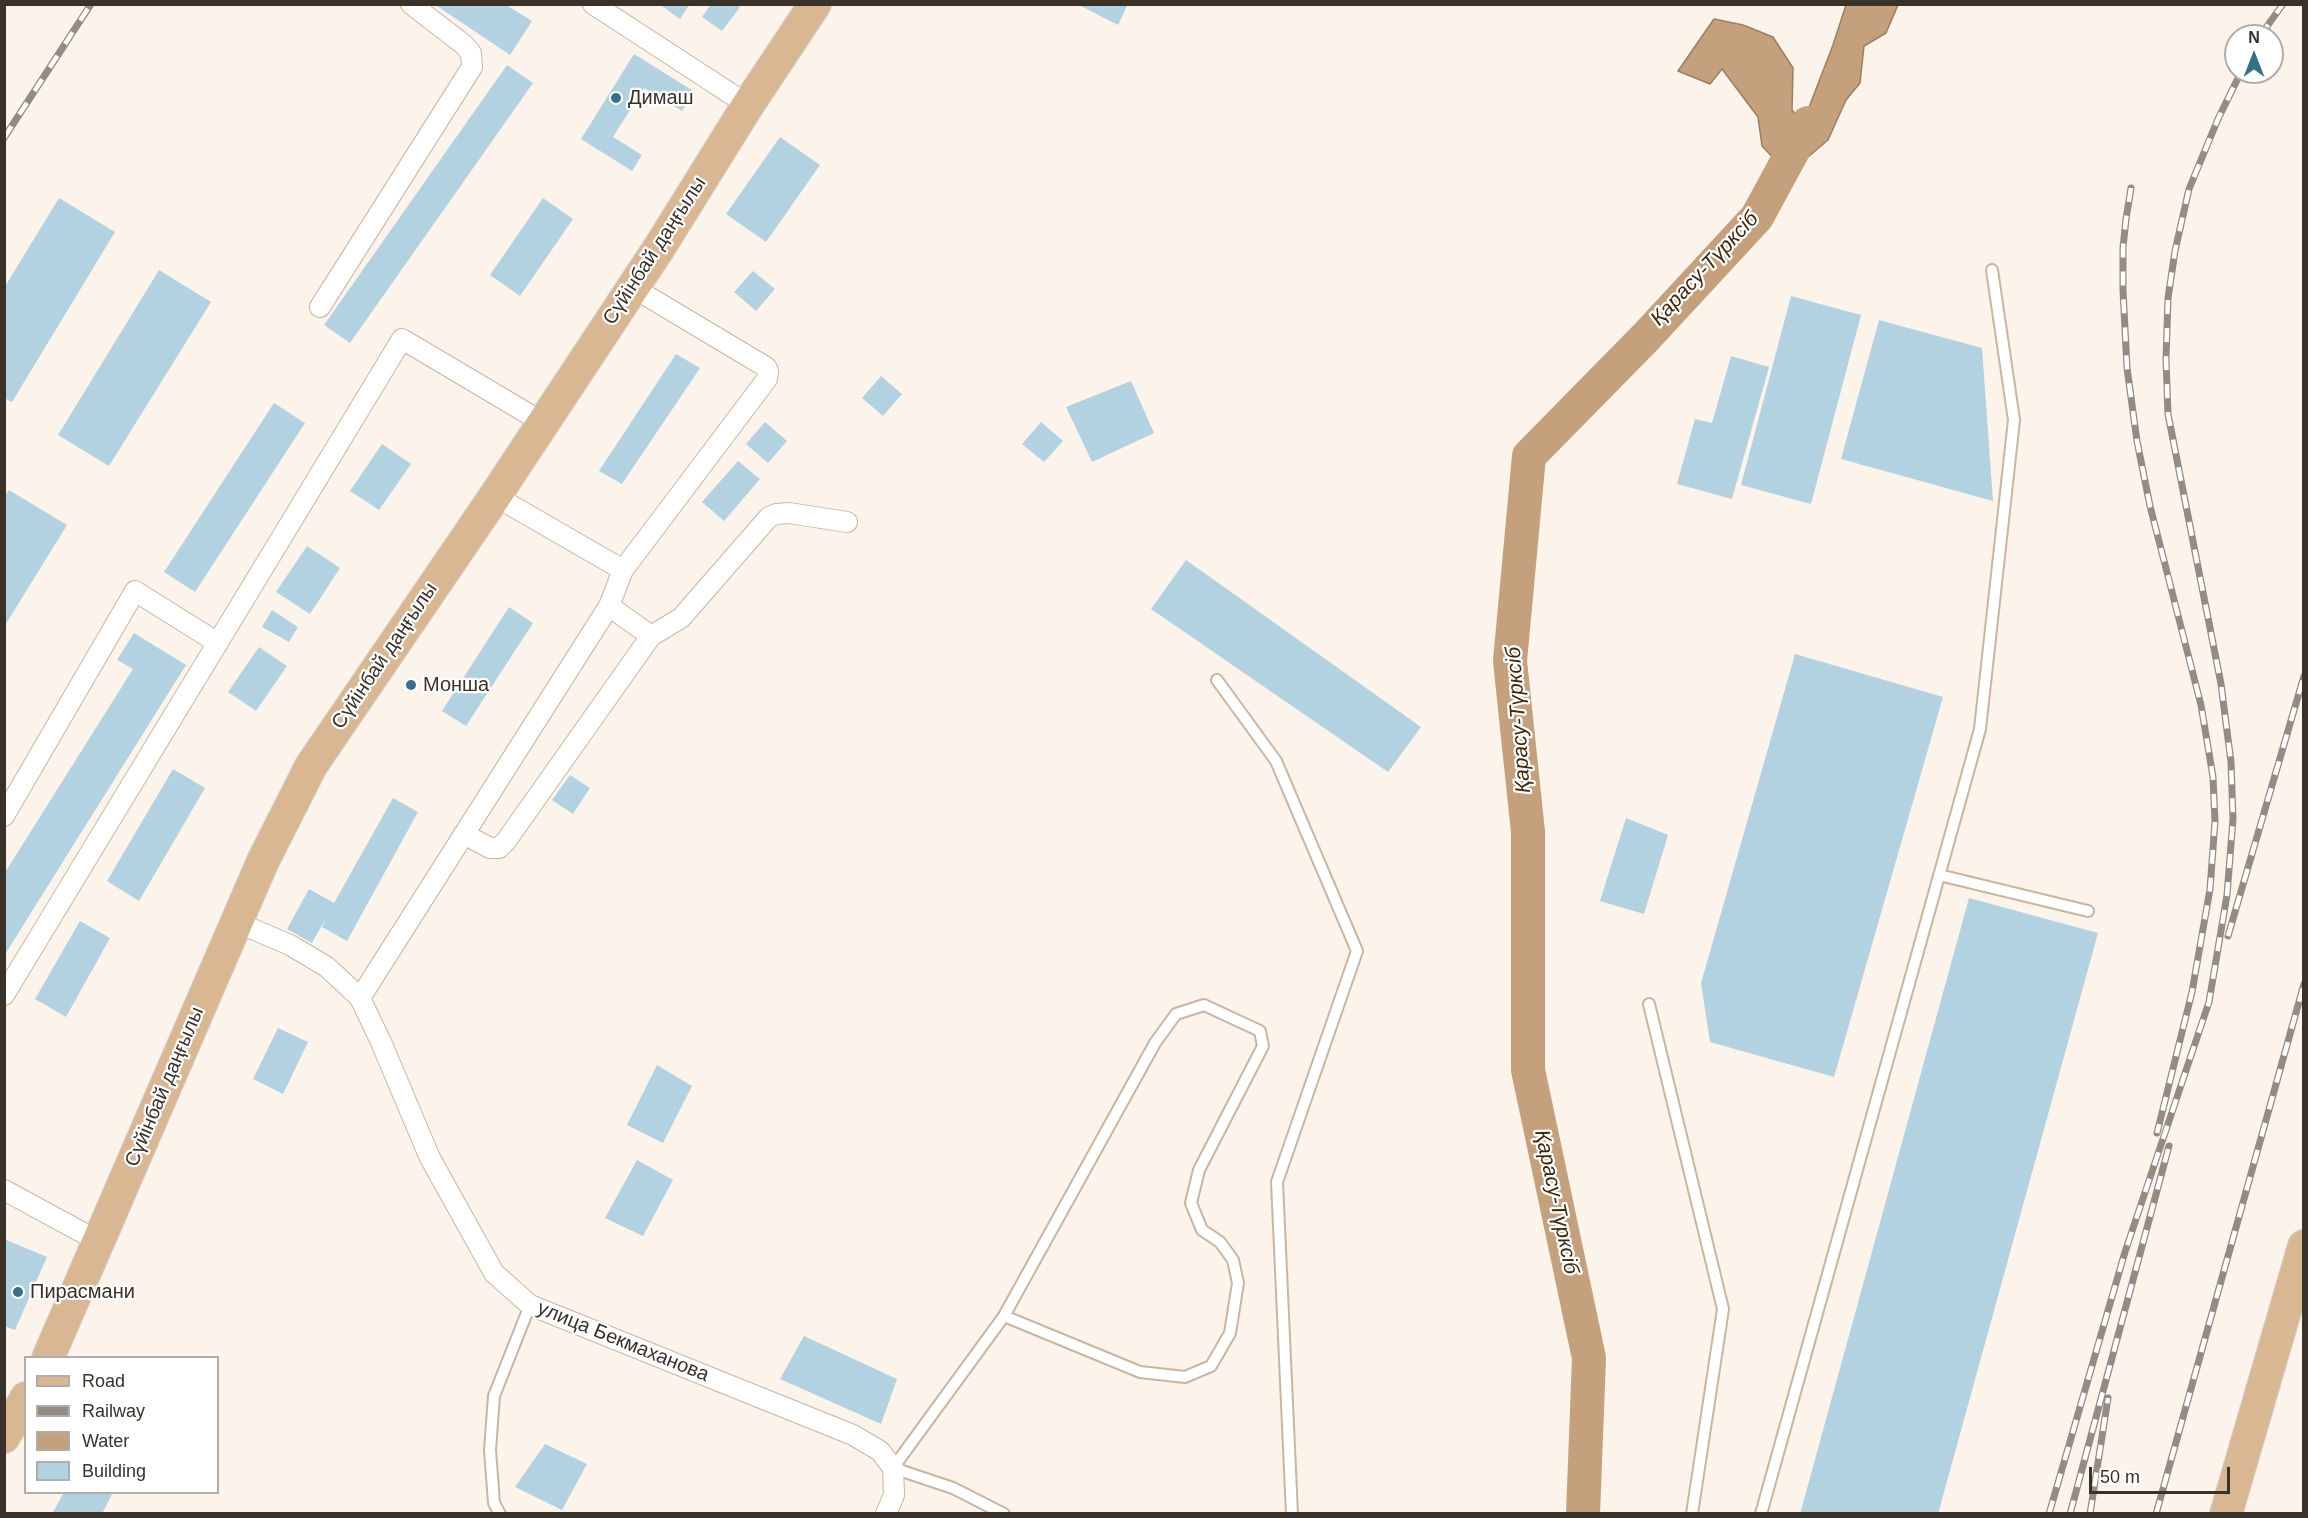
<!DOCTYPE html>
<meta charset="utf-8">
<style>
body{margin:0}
#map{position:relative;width:2308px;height:1518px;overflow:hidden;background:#fcf3ea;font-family:Helvetica,sans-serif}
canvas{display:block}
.frame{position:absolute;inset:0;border:6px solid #3a3129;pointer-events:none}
.legend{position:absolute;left:24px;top:1356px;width:195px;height:138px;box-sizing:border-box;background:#fff;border:2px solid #b0ada9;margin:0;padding:8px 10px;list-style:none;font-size:18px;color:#3a3129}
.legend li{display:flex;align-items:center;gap:12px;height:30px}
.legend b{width:30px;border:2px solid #b0ada9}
.north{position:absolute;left:2224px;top:24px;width:60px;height:60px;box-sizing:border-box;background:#fff;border:2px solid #b0ada9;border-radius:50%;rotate:0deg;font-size:16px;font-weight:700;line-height:24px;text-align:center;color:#3a3129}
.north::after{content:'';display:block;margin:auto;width:21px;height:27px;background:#367089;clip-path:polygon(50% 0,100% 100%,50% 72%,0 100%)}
.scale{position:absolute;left:2089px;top:1467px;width:141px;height:27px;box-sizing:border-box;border:3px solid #3a3129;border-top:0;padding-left:8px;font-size:18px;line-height:21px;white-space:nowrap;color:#3a3129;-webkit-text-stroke:4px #fff;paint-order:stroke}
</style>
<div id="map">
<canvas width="2308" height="1518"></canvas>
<div class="frame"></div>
<ul class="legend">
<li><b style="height:8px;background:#d9b792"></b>Road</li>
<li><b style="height:8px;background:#948b83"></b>Railway</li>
<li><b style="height:16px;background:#c4a07c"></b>Water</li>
<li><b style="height:16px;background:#b3d2e1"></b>Building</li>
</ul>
<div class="north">N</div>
<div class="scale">50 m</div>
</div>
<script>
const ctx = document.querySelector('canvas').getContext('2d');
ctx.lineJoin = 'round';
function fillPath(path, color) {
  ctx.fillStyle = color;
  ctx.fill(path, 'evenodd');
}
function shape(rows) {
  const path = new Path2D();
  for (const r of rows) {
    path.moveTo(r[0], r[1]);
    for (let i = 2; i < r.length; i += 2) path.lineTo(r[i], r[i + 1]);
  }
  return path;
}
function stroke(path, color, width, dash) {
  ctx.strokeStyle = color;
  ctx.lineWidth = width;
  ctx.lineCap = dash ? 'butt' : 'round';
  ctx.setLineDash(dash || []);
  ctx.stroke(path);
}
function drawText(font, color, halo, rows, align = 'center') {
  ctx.font = font + ' Helvetica,sans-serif';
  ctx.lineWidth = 4.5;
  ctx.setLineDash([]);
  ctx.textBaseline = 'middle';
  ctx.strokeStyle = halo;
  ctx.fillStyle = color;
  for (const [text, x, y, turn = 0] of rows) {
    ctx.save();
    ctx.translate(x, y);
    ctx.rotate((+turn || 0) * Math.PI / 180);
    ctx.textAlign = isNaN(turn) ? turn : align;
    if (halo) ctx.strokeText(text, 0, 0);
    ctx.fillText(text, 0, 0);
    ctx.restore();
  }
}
const water = shape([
 [1846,5,1898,5,1886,33,1864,46,1860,83,1846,100,1828,140,1808,157,1780,165,1762,146,1758,117,1722,69,1710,84,1678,71,1714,19,1743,25,1773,37,1793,68,1792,110,1799,118,1808,110,1833,45,1846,5]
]);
const river = shape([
 [1583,1514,1589,1358,1528,1070,1528,832,1510,661,1529,456,1646,337,1757,217,1808,123]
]);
const building = shape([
 [434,4,505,4,532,21,510,55],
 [659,4,690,4,680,19],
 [711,4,736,4,740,7,722,31,702,17],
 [1077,4,1128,4,1118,25],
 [634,54,695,92,682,111,644,88,613,137,642,155,632,171,581,139],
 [507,65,533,83,350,343,324,325],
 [780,137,820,165,766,242,726,214],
 [59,198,115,232,12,402,4,398,4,288],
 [543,198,573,219,520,296,490,275],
 [159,270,211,302,109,466,58,435],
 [753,271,775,289,756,311,734,292],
 [1791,296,1861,315,1811,504,1741,485],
 [1879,320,1982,348,1993,501,1841,459],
 [676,354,700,368,622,484,599,471],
 [1731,356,1769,367,1732,499,1677,484,1695,419,1712,423],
 [881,376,902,394,883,416,862,398],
 [1131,381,1154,433,1092,462,1066,407],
 [274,403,305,423,195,592,164,572],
 [765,422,787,441,768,463,746,444],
 [1041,422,1063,441,1044,462,1022,444],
 [382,444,411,464,379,510,350,491],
 [738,461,760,479,724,521,702,502],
 [9,490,67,525,4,627,4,497],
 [307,546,340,568,310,614,276,592],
 [1186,560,1421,727,1388,772,1151,609],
 [509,607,533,623,466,726,442,711],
 [272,610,298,627,289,642,262,627],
 [134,633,186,665,4,956,4,874,133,669,117,660],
 [259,647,287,666,256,711,228,692],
 [1795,654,1943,697,1834,1077,1710,1042,1701,983],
 [173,769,205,788,139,901,107,881],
 [570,775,590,788,573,814,552,800],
 [393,798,418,812,347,941,322,927,326,918,312,943,287,929,309,889,334,903],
 [1626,818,1668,835,1644,914,1600,901],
 [1969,898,2098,933,1938,1514,1800,1514],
 [80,921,110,938,66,1017,35,999],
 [278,1028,308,1042,283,1094,253,1079],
 [657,1065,692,1086,663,1143,627,1125],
 [637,1160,673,1180,643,1236,605,1218],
 [4,1239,47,1257,15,1330,4,1326],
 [804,1336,897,1379,881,1424,780,1379],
 [545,1444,587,1464,562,1510,515,1487],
 [64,1492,113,1492,102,1514,52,1514]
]);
const lane = shape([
 [1217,680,1276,761,1357,951,1277,1182,1292,1514],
 [1939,875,2088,911],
 [1649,1004,1723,1309,1692,1514],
 [1004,1316,1140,1372,1185,1377,1211,1366,1230,1333,1238,1283,1233,1260,1220,1242,1202,1230,1191,1203,1199,1170,1263,1046,1260,1031,1204,1005,1176,1014,1155,1043,1004,1316,893,1468,953,1488,1004,1514],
 [500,1514,494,1503,490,1450,494,1396,530,1305],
 [1761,1514,1980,729,2014,420,1992,270]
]);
const street = shape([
 [593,4,748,105],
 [320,307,472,67,471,53,463,44,411,4],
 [623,570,767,379,768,371,766,367,632,287],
 [609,606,651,636,681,618,769,517,776,514,789,513,847,522],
 [4,816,135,591,218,643],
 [464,834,490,848,499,848,506,841,651,636],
 [236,922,290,945,327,967,360,998,381,1042,430,1158,494,1273,530,1305,853,1435,880,1451,893,1468,894,1495,886,1514],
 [4,995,402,339,542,422],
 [360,998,609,606,623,570,495,496],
 [4,1190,98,1241]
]);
const primary = shape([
 [48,1358,263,861,311,766,495,496,659,248,748,105,815,4],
 [4,1437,26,1398],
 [2226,1514,2304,1246]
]);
const rail = shape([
 [2260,36,2283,4],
 [4,138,91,4],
 [2131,188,2126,219,2123,248,2123,290,2127,368,2137,441,2150,506,2201,705,2213,777,2215,821,2210,889,2192,992,2157,1133],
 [2228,936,2304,676],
 [2049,1514,2125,1252,2209,1002,2227,895,2233,819,2231,762,2221,684,2168,414,2166,359,2168,298,2175,251,2189,189,2218,119,2241,72],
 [2070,1514,2169,1146],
 [2090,1514,2108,1398],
 [2156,1514,2304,984]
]);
const markers = [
 [616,98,6,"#367089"],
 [411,685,6,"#367089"],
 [18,1292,6,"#367089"]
];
const poiNames = [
 ["Димаш",628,98],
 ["Монша",423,685],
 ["Пирасмани",30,1292]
];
const streetNames = [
 ["Сүйінбай даңғылы",655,251,-57],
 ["Сүйінбай даңғылы",385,656,-56],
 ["Сүйінбай даңғылы",165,1087,-67],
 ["улица Бекмаханова",623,1342,22]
];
const waterNames = [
 ["Қарасу-Түрксіб",1705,269,-47],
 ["Қарасу-Түрксіб",1519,720,-94],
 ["Қарасу-Түрксіб",1556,1202,78]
];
fillPath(water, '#c4a07c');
stroke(water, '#9b7f63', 1.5);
stroke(river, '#c4a07c', 34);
fillPath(building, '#b3d2e1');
stroke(lane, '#cbb59f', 14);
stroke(street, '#cbb59f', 22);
stroke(primary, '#d4d2d0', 34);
stroke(lane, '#fff', 10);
stroke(street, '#fff', 20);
stroke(primary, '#d9b792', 32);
stroke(rail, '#948b83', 7);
stroke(rail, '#fff', 4.5, [14]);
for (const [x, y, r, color] of markers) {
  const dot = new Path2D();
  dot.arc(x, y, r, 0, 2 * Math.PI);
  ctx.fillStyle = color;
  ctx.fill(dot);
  stroke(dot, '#fff', 2);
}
drawText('20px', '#3a3129', '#fff', poiNames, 'left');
drawText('20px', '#3a3129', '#fff', streetNames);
drawText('italic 21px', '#402708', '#fff', waterNames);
</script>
